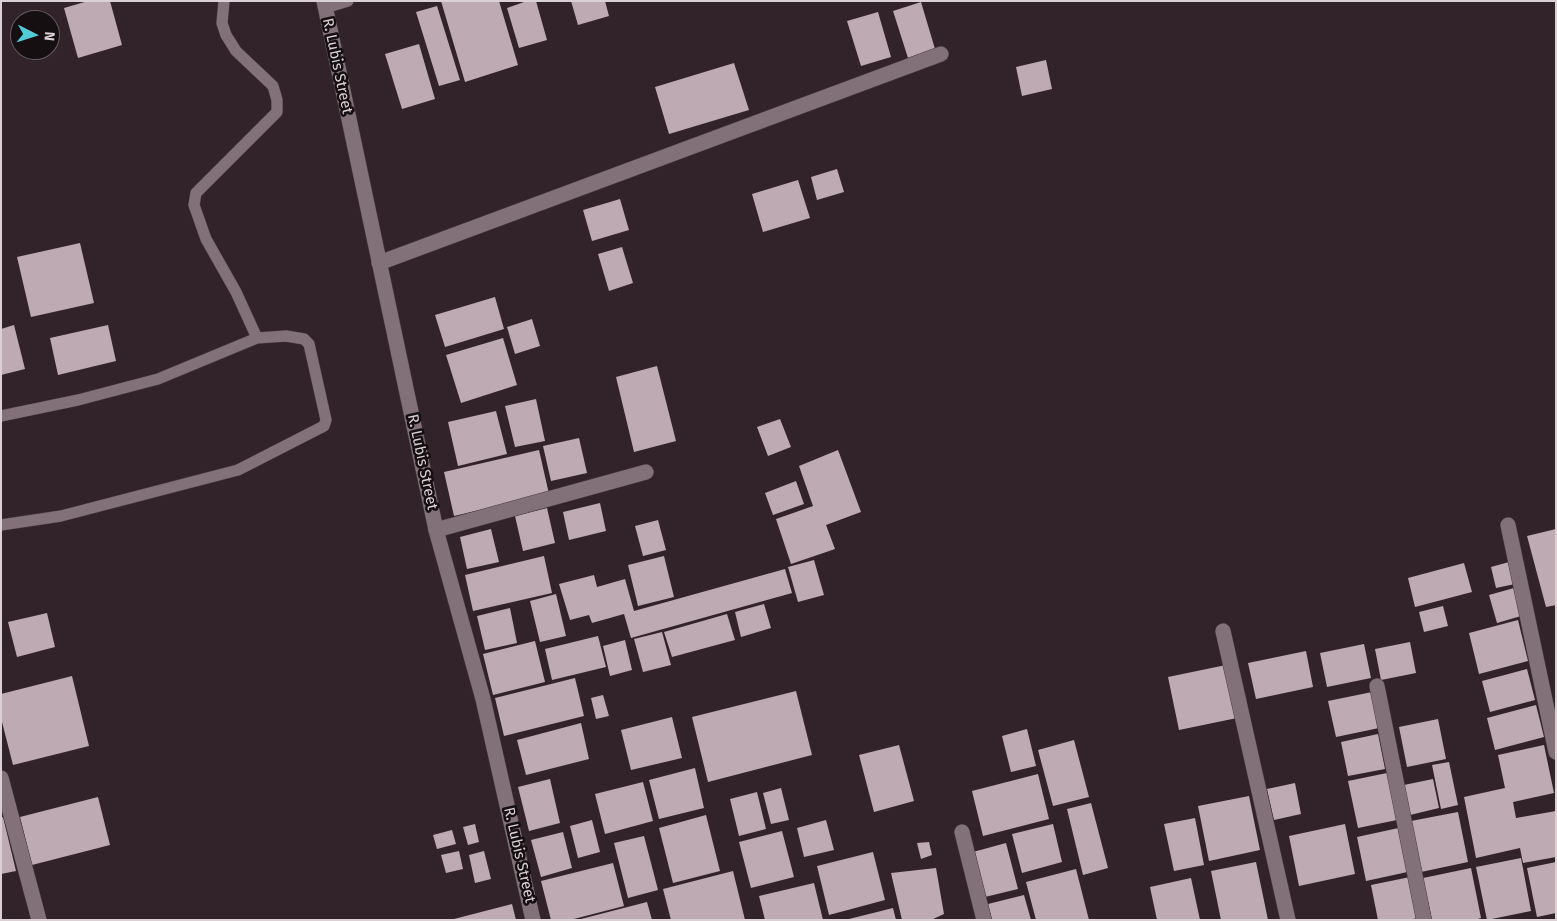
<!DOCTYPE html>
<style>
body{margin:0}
#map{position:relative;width:1557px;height:921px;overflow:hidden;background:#32232a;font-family:"Fira Sans",sans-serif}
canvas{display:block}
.frame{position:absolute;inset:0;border:2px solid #dbd1d5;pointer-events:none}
.north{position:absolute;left:10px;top:10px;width:50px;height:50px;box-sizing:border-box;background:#150f12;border:1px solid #645d60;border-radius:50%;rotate:95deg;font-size:14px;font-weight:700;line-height:20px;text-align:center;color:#dbd1d5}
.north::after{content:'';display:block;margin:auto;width:18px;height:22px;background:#52cbd8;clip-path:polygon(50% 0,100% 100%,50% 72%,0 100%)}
</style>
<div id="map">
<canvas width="1557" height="921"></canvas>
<div class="frame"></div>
<div class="north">N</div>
</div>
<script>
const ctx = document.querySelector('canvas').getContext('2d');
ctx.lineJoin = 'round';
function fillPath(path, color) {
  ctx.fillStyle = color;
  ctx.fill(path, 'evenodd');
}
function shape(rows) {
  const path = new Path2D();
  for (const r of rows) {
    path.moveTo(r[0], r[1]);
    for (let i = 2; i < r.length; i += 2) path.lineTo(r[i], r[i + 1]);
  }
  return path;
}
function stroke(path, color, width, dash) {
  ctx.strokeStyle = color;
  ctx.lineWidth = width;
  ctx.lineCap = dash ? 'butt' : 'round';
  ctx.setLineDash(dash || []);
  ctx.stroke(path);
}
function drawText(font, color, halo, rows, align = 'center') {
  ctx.font = font + ' "Fira Sans",sans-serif';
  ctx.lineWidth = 5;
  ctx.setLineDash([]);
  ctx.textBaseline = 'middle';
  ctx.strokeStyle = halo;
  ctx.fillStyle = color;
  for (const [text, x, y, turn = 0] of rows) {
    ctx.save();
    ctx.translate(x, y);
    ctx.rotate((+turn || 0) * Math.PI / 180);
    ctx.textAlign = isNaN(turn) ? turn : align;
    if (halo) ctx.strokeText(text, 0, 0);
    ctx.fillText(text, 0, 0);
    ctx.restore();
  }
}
const building = shape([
 [88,1,110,1,122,45,78,58,64,8],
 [441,1,499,1,518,65,465,82],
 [527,1,536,1,547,40,519,48,507,8],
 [571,1,605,1,609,16,578,25],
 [921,2,935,49,908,58,893,11],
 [437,6,460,80,439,86,416,12],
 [878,12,891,57,861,66,847,21],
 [419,44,435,99,402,109,385,54],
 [1046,60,1052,89,1022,96,1016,67],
 [734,63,749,110,669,134,655,87],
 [837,169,844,192,817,200,811,177],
 [798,180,810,218,763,232,752,194],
 [620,199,629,230,592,241,583,210],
 [80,243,94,303,31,317,17,257],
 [622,247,633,283,609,291,598,254],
 [495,297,504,329,445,347,435,315],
 [532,319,540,346,515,354,507,327],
 [14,325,25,369,1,375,1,329],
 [108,325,116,361,58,375,50,338],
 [503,338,517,385,461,403,446,355],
 [657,366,676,441,634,452,616,377],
 [536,399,545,441,515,447,505,406],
 [496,411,507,454,458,466,448,422],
 [780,419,791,447,768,456,757,427],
 [579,438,587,473,551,481,543,446],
 [539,450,549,494,454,516,444,472],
 [838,450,861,512,826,525,835,549,791,564,776,519,813,506,799,466],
 [796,481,804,504,773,515,765,493],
 [600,503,606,531,569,540,563,512],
 [547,508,555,543,523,551,515,516],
 [658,520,666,550,643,556,635,526],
 [491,529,499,562,467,569,460,537],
 [1556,529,1556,605,1546,607,1527,536],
 [544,556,552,593,473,611,465,575],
 [664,556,674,597,638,606,628,565],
 [814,560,824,595,798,602,788,567],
 [1509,562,1515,584,1496,588,1491,567],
 [1464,563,1472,592,1415,607,1408,578],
 [785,569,792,593,631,638,624,614,592,623,589,615,570,620,559,584,594,575,597,587,625,579,634,611],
 [1514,588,1521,616,1497,623,1489,595],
 [556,594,566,636,540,642,530,601],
 [764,604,771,628,741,637,735,612],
 [1443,606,1448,626,1424,632,1419,612],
 [510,608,517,643,485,650,477,616],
 [47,613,55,647,17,657,8,622],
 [727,614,735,640,672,657,664,632],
 [1518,620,1528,661,1479,674,1469,633],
 [662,632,671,665,643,672,634,639],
 [598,636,606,667,552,680,545,649],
 [625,640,632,670,610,676,603,646],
 [535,641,545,682,493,695,483,654],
 [1410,642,1416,673,1381,680,1375,649],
 [1364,644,1371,678,1327,687,1320,653],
 [1306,651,1313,687,1256,699,1248,663],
 [1226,665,1237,718,1179,730,1168,677],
 [1527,669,1535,700,1490,712,1482,681],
 [72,676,89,746,13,765,1,718,1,694],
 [575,678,584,716,504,736,495,698],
 [796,691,812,755,708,782,692,717],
 [1372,692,1379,728,1336,737,1328,701],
 [603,695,609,716,596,719,591,698],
 [1536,705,1544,737,1495,750,1487,718],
 [672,717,682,758,631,770,621,730],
 [1438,719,1446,759,1407,767,1399,727],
 [581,723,589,759,526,775,517,740],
 [1027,729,1036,766,1011,772,1002,736],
 [1378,734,1385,769,1348,776,1341,742],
 [1074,740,1089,797,1053,806,1038,750],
 [899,745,914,801,874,812,859,755],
 [1544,745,1554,793,1513,802,1516,818,1556,811,1556,857,1523,863,1520,848,1476,858,1464,797,1505,788,1498,755],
 [1449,762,1458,805,1441,809,1432,765],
 [695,768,704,808,659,819,649,780],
 [1387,773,1397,820,1358,828,1348,781],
 [1038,774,1049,819,983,836,972,791],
 [550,779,560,823,529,831,518,787],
 [1433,779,1439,808,1410,815,1404,785],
 [643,782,653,821,605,834,595,794],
 [1295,783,1301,814,1274,820,1267,789],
 [781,788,789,820,771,824,763,793],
 [757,792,766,829,739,836,730,799],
 [1249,796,1260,850,1209,861,1198,806],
 [98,797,110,845,32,865,20,817],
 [1091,803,1108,868,1083,875,1067,809],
 [1458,812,1468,862,1421,872,1411,821],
 [706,815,720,871,673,883,659,828],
 [3,817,16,871,1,874,1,818],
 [1195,818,1204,865,1174,871,1164,824],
 [592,820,600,852,578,858,570,826],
 [826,820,834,850,804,857,797,828],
 [475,824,479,842,468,845,463,827],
 [1053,824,1062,862,1022,873,1012,834],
 [1345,824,1355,874,1299,886,1289,836],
 [1403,827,1412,871,1366,881,1357,837],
 [452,830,456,844,437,849,433,835],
 [782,831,794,877,751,888,739,842],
 [563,832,572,868,541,877,531,840],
 [644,836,658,890,628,898,614,843],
 [929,842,932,855,921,859,917,843],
 [1006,843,1018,889,985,897,973,852],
 [459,851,463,869,446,873,441,855],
 [484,851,491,879,475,883,469,855],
 [873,852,885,900,829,915,817,866],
 [1521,858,1531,911,1487,920,1476,867],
 [1256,862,1268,920,1221,920,1211,871],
 [1556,862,1556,913,1537,917,1527,868],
 [613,863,624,906,570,920,551,920,541,881],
 [936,868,944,914,931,920,902,920,891,873],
 [1471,868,1481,918,1474,920,1432,920,1423,878],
 [1076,869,1089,920,1036,920,1026,882],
 [733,871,745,920,671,920,663,889],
 [1410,877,1418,918,1408,920,1378,920,1371,885],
 [1191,878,1200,920,1157,920,1150,887],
 [814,883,823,920,765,920,759,896],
 [1024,895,1031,920,992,920,988,904],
 [647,902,652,920,581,920,581,919],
 [512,904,516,920,454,920,454,919],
 [893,908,896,920,849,920,849,919]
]);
const service = shape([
 [224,1,222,23,226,35,236,51,273,86,277,100,277,112,196,193,194,205,206,239,236,292,257,338],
 [325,8,348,1],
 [1,416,78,400,158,379,257,338,286,336,304,339,309,344,326,420,324,426,238,470,61,516,1,525]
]);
const minor = shape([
 [379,263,941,54],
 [1508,525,1556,752],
 [436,530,646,472],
 [1223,631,1288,920],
 [1377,686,1424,920],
 [1,778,39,920],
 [962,832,984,920]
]);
const tertiary = shape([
 [324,1,436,530,483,699,533,920]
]);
const streetNames = [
 ["R. Lubis Street",337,66,78],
 ["R. Lubis Street",422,462,78],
 ["R. Lubis Street",519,855,77]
];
fillPath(building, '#beaab3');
stroke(service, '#4b3f45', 12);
stroke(minor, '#4b3f45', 16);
stroke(tertiary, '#4b3f45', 16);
stroke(service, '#837179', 11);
stroke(minor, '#837179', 15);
stroke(tertiary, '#837179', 15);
drawText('15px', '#dbd1d5', '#150f12', streetNames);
</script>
